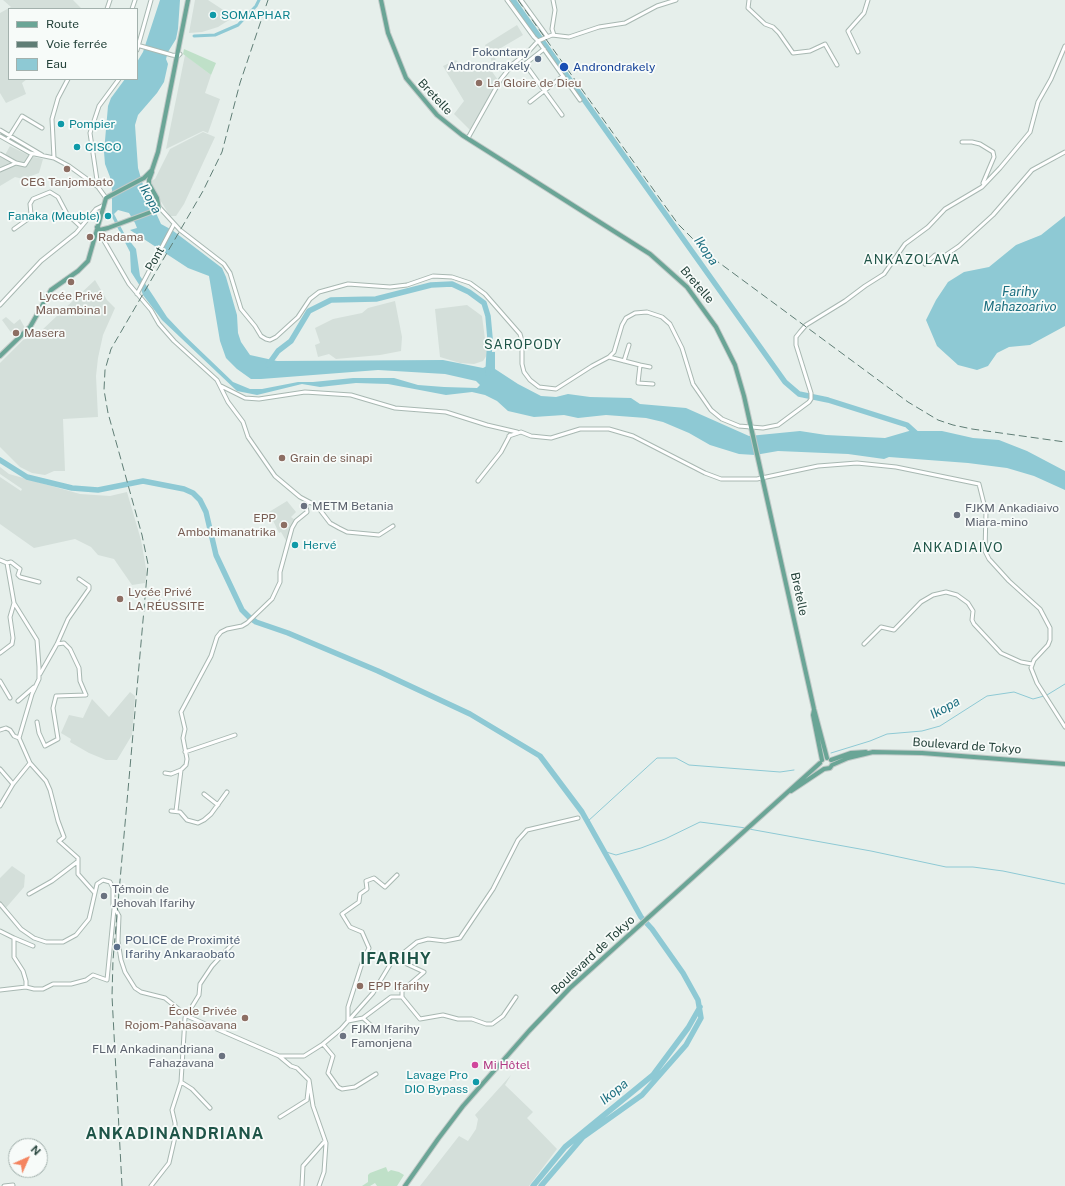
<!DOCTYPE html>
<meta charset="utf-8">
<style>
body{margin:0}
#map{position:relative;width:1065px;height:1186px;overflow:hidden;background:#e6efeb;font-family:"Public Sans",sans-serif}
canvas{display:block}
.legend{position:absolute;left:8px;top:8px;width:130px;height:72px;box-sizing:border-box;background:#f7fbf9;border:1px solid #a3b1ad;margin:0;padding:5px 7px;list-style:none;font-size:12px;color:#24423a}
.legend li{display:flex;align-items:center;gap:8px;height:20px}
.legend b{width:20px;border:1px solid #a3b1ad}
.north{position:absolute;left:8px;top:1138px;width:40px;height:40px;box-sizing:border-box;background:#f7fbf9;border:1px solid #a3b1ad;border-radius:50%;rotate:45deg;font-size:11px;font-weight:700;line-height:16px;text-align:center;color:#24423a}
.north::after{content:'';display:block;margin:auto;width:14px;height:18px;background:#f4845f;clip-path:polygon(50% 0,100% 100%,50% 72%,0 100%)}
</style>
<div id="map">
<canvas width="1065" height="1186"></canvas>
<ul class="legend">
<li><b style="height:5px;background:#6aa596"></b>Route</li>
<li><b style="height:5px;background:#5f7d75"></b>Voie ferrée</li>
<li><b style="height:11px;background:#8ec9d4"></b>Eau</li>
</ul>
<div class="north">N</div>
</div>
<script>
const ctx = document.querySelector('canvas').getContext('2d');
ctx.lineJoin = 'round';
function fillPath(path, color) {
  ctx.fillStyle = color;
  ctx.fill(path, 'evenodd');
}
function shape(rows) {
  const path = new Path2D();
  for (const r of rows) {
    path.moveTo(r[0], r[1]);
    for (let i = 2; i < r.length; i += 2) path.lineTo(r[i], r[i + 1]);
  }
  return path;
}
function stroke(path, color, width, dash) {
  ctx.strokeStyle = color;
  ctx.lineWidth = width;
  ctx.lineCap = dash ? 'butt' : 'round';
  ctx.setLineDash(dash || []);
  ctx.stroke(path);
}
function drawText(font, color, halo, rows, align = 'center') {
  ctx.font = font + ' "Public Sans",sans-serif';
  ctx.lineWidth = 3.5;
  ctx.setLineDash([]);
  ctx.textBaseline = 'middle';
  ctx.strokeStyle = halo;
  ctx.fillStyle = color;
  for (const [text, x, y, turn = 0] of rows) {
    ctx.save();
    ctx.translate(x, y);
    ctx.rotate((+turn || 0) * Math.PI / 180);
    ctx.textAlign = isNaN(turn) ? turn : align;
    if (halo) ctx.strokeText(text, 0, 0);
    ctx.fillText(text, 0, 0);
    ctx.restore();
  }
}
const built = shape([
 [3,0,73,0,82,9,9,9,9,79,27,79,22,83,26,94,6,103,0,93,0,13,11,7],
 [195,0,208,0,234,17,218,27,202,32,189,33],
 [517,25,523,35,494,52,496,62,493,64,485,45],
 [185,55,211,75,205,93,220,99,208,133,203,131,166,149],
 [456,60,463,67,473,71,488,66,498,80,470,130,454,114,464,101,443,66],
 [203,132,215,137,184,204,176,216,170,216,149,182,155,179,170,149],
 [10,146,30,156,43,159,39,173,23,179,15,177,0,186,0,157,5,155],
 [95,280,107,300,115,308,103,335,98,358,96,376,98,417,63,419,65,471,54,471,45,475,32,473,20,467,0,447,0,363,23,340,41,331],
 [395,301,402,337,401,351,380,355,336,359,329,354,318,357,315,345,320,343,315,328,333,319,362,313,368,308],
 [467,305,482,316,487,355,483,361,474,364,460,363,440,357,435,309],
 [6,317,14,324,20,319,25,328,15,338,2,320],
 [0,467,9,474,80,494,110,496,127,492,141,540,147,574,145,583,132,585,114,559,98,555,91,547,75,539,34,548,0,524,0,477,21,491,22,489,0,474],
 [287,501,296,512,291,517,295,520,288,544,281,532,279,533,269,512],
 [130,692,135,696,132,735,117,760,106,760,89,753,70,742,71,739,61,733,69,715,83,718,92,699,109,717],
 [12,866,25,875,24,887,5,909,0,903,0,878],
 [511,1075,505,1085,533,1112,527,1118,557,1149,529,1186,420,1186,459,1136,468,1141,476,1129,478,1119,475,1115]
]);
const green = shape([
 [184,49,216,63,211,75,183,54],
 [386,1167,388,1172,391,1170,399,1172,404,1175,397,1186,377,1186,375,1183,370,1186,362,1186,368,1182,368,1175,370,1173]
]);
const water = shape([
 [160,0,180,0,178,29,176,39,168,52,166,59,168,64,164,82,157,93,138,115,135,125,138,168,142,182,161,224,172,230,222,268,226,277,237,315,238,333,241,342,250,355,277,361,443,360,483,368,491,364,491,352,495,352,495,369,518,384,541,396,556,397,568,394,590,397,631,398,640,404,686,408,749,436,800,431,826,435,885,438,909,431,942,431,973,438,999,440,1027,451,1065,471,1065,490,1034,476,1007,468,968,463,889,457,884,459,848,454,778,451,755,455,739,454,710,445,689,433,663,422,646,418,606,415,578,418,564,415,534,417,508,411,497,401,485,395,472,392,446,395,388,384,356,383,320,387,302,384,257,395,237,391,162,320,143,295,140,286,131,272,130,252,112,217,112,190,110,177,105,164,104,152,108,106,111,98,125,79,137,79,137,62,143,52],
 [118,210,129,213,135,223,137,228,130,230,188,268,209,276,220,341,226,358,237,369,251,379,261,379,378,370,445,374,476,381,480,385,477,388,444,387,418,385,394,378,353,378,313,382,298,382,262,389,250,389,233,382,184,335,167,317,154,297,140,276,136,249,125,235,114,214],
 [1065,216,1065,326,1030,345,1009,347,997,353,988,366,977,370,958,365,937,346,926,320,936,300,948,282,964,272,989,267,1016,245,1041,235]
]);
const stream = shape([
 [1047,695,1065,684],
 [831,753,870,741,887,734,922,731,940,726,987,696,1014,692,1033,699,1044,696],
 [587,822,657,758,676,758,689,765,780,772,794,770],
 [749,829,871,851,946,867,973,867,1003,871,1065,884],
 [603,851,616,855,641,848,665,839,700,822,746,828]
]);
const canal = shape([
 [194,36,215,35,238,25,256,6,259,0]
]);
const river = shape([
 [513,0,785,382,799,394,828,400,907,425,918,435],
 [268,365,278,351,291,341,309,311,331,300,376,299,431,285,452,284,469,292,484,303,488,316,490,338,488,373],
 [0,460,27,477,72,488,98,490,143,481,184,489,193,493,200,500,206,512,216,555,242,610,249,617,256,622,288,633,378,671,470,714,540,756,582,812,641,917,652,929,683,973,698,1000,701,1018,686,1045,642,1095,583,1137,541,1186],
 [533,1186,565,1147,653,1075,688,1028,700,1007]
]);
const minor = shape([
 [507,0,534,37,538,41,552,35,569,37,599,27,625,23,657,6,676,0],
 [521,0,547,36],
 [553,0,555,10,552,29,554,35],
 [749,0,748,8,765,24,773,27,779,33,793,53,810,51,825,44,837,65],
 [107,9,110,0],
 [132,9,135,0],
 [137,45,172,55,178,56,180,54],
 [544,49,525,64,562,115],
 [137,50,151,0],
 [858,52,848,31,864,13,868,0],
 [530,102,563,76],
 [0,130,42,155],
 [0,136,30,153,54,158,69,166,98,187,106,198],
 [468,138,501,79,513,64,528,52,538,41,580,100],
 [7,140,22,116,42,128],
 [962,142,972,142,980,144,993,152,994,157,983,183],
 [0,154,16,163,25,165,32,154],
 [54,158,52,119,58,98,68,79],
 [0,170,16,163],
 [98,187,90,133,99,106,119,79],
 [159,207,180,230,224,264,230,273,241,309,255,326,261,336,266,339,270,340,276,337,298,317,310,299,319,292,348,284,390,287,407,285,433,276,452,277,470,283,485,294,520,334,522,341,522,364,524,372,530,380,539,387,556,389,592,366,609,357,614,352,622,325,626,318,635,313,647,312,662,317,670,324,682,348,693,384,711,410,722,419,739,426,763,428,778,425,809,402,811,399,811,393,796,345,796,337,800,332,806,325,845,301,865,286,884,274,905,244,928,227,945,209,982,187,1000,168,1030,132,1038,102,1051,79,1065,46],
 [14,229,28,219,31,214,30,204,33,199,50,192,58,197,67,214,81,227],
 [101,230,103,239,129,284,151,310,159,324,174,341,217,380,228,402,243,422,248,437,275,476,300,497,317,506,330,523,339,528,347,532,379,535,393,526],
 [925,264,935,255,940,259,959,246,993,215,1032,170,1065,152],
 [137,294,174,224],
 [0,305,41,261,76,233,96,209,102,206],
 [609,357,640,365,638,383,653,384],
 [624,361,629,345],
 [640,365,650,367],
 [221,386,245,398,259,399,305,392,351,395,395,408,446,412,487,425,517,432,515,433],
 [509,436,521,432,531,436,551,438,580,429,609,429,633,436,705,473,721,479,757,479,818,466,857,463,896,467,979,484,986,512,985,551,989,559,1009,581,1040,609,1050,628,1050,640,1048,645,1034,660,1031,668,1037,683,1065,727],
 [478,481,501,452,510,435],
 [0,560,7,563,14,603,37,640,39,667,39,679,32,694,19,738,30,763,13,784,0,806],
 [7,563,11,562,20,569,18,575,20,577,39,582],
 [864,644,881,627,894,630,921,602,933,595,946,592,957,595,968,603,973,611,972,620,974,624,1001,653,1021,662,1032,664],
 [0,653,12,644,13,638,10,617,14,603],
 [40,674,57,644,68,619,89,589,89,586,79,579],
 [0,681,10,698],
 [18,701,34,687],
 [37,722,39,733,45,746,58,739,53,708,56,696,86,695,80,681,79,668,70,649,64,643,57,644],
 [0,730,6,728,10,730,14,736,19,738],
 [185,752,235,735],
 [30,763,46,781,50,790,58,821,64,837,59,841,78,858,78,874,94,892],
 [0,769,13,784],
 [165,773,171,774,181,770,186,765,187,759,183,738,185,729,181,712,211,656,217,637,221,632,227,629,242,626,247,623,272,599,280,582,280,572,292,528,296,521,307,512,306,505,309,502],
 [204,794,218,805],
 [171,811,180,812,187,820,198,823,204,820,211,814,227,792],
 [176,811,181,770],
 [397,875,385,887,374,878,366,881,367,889,360,894,359,902,342,914,350,927,362,932,369,948,363,960,348,1007,348,1021,363,1018,391,997,402,997],
 [29,894,52,881,77,862],
 [0,904,21,929,34,938,46,942,63,942,76,935,89,919,97,884,103,880,110,882,113,888,113,905,119,916,118,941,121,960,125,972,135,988,141,992,165,998,187,1016,279,1056,291,1066,297,1068,309,1080,313,1106,326,1143,324,1172,319,1186],
 [0,931,14,938],
 [396,959,424,972,402,991,402,997,420,1019,443,1015,458,1019,472,1019,486,1024,492,1024,503,1016,516,997],
 [26,987,34,989,43,989,53,984,71,984,86,980,93,975,107,980,114,909],
 [0,990,26,987,26,981,23,971,14,957,14,938,33,946],
 [363,1018,375,1029],
 [323,1044,333,1056,328,1073,338,1087,342,1089,355,1087,376,1074],
 [279,1056,304,1056,323,1044,341,1029,373,993,391,963,417,942,428,939,445,941,460,938,493,889,518,840,527,830,578,818],
 [181,1082,192,1089,210,1108],
 [280,1117,307,1100,309,1082],
 [4,1186,13,1185],
 [151,1186,169,1163,175,1137,175,1123,172,1110,181,1082,185,1018,199,995,200,984,212,966,234,942],
 [302,1186,303,1166,325,1141]
]);
const major = shape([
 [381,0,388,33,406,78,437,115,462,135,650,254,687,287,716,327,735,365,744,396,814,709,827,758],
 [97,227,100,230,108,228,159,209,157,198,149,184,149,180,152,172],
 [0,356,30,327,51,290,78,271,88,261,106,198,144,178,152,170,158,152,188,0],
 [814,710,813,715,822,760],
 [831,760,851,753,866,752],
 [791,791,824,769,830,768,832,765,848,758,873,752,922,753,1065,764],
 [405,1186,438,1139,463,1106,529,1031,570,988,820,763]
]);
const rail = shape([
 [518,0,678,224,710,256,908,402,938,420,953,425,972,429,1065,442],
 [122,1186,112,996,113,960,148,564,142,535,108,413,104,390,105,370,111,349,203,191,222,152,240,83,268,0]
]);
const markers = [
 [213,15,4,"#0f9aa8"],
 [538,59,4,"#5c6f8a"],
 [564,67,5,"#1a4fb4"],
 [479,83,4,"#8d6e63"],
 [61,124,4,"#0f9aa8"],
 [77,147,4,"#0f9aa8"],
 [67,169,4,"#8d6e63"],
 [108,216,4,"#0f9aa8"],
 [90,237,4,"#8d6e63"],
 [71,282,4,"#8d6e63"],
 [16,333,4,"#8d6e63"],
 [282,458,4,"#8d6e63"],
 [304,506,4,"#6b7280"],
 [957,515,4,"#6b7280"],
 [284,525,4,"#8d6e63"],
 [295,545,4,"#0f9aa8"],
 [120,599,4,"#8d6e63"],
 [104,896,4,"#6b7280"],
 [117,947,4,"#5c6f8a"],
 [360,986,4,"#8d6e63"],
 [245,1018,4,"#8d6e63"],
 [343,1036,4,"#6b7280"],
 [222,1056,4,"#6b7280"],
 [475,1065,4,"#d1479c"],
 [476,1082,4,"#0f9aa8"]
];
const cultureNames = [
 ["SOMAPHAR",221,15],
 ["Pompier",69,124],
 ["CISCO",85,147],
 ["Fanaka (Meuble)",100,216,"right"],
 ["Hervé",303,545],
 ["Lavage Pro",468,1075,"right"],
 ["DIO Bypass",468,1089,"right"]
];
const serviceNames = [
 ["Fokontany",530,52],
 ["Androndrakely",530,66],
 ["POLICE de Proximité",125,940,"left"],
 ["Ifarihy Ankaraobato",125,954,"left"]
];
const transitNames = [
 ["Androndrakely",573,67]
];
const educationNames = [
 ["La Gloire de Dieu",487,83],
 ["CEG Tanjombato",67,182,"center"],
 ["Radama",98,237],
 ["Lycée Privé",71,296,"center"],
 ["Manambina I",71,310,"center"],
 ["Masera",24,333],
 ["Grain de sinapi",290,458],
 ["EPP",276,518,"right"],
 ["Ambohimanatrika",276,532,"right"],
 ["Lycée Privé",128,592],
 ["LA RÉUSSITE",128,606],
 ["EPP Ifarihy",368,986],
 ["École Privée",237,1011,"right"],
 ["Rojom-Pahasoavana",237,1025,"right"]
];
const streetNames = [
 ["Bretelle",435,97,47],
 ["Pont",155,259,-61],
 ["Bretelle",697,285,49],
 ["Bretelle",799,594,78],
 ["Boulevard de Tokyo",967,746,4],
 ["Boulevard de Tokyo",593,955,-43]
];
const worshipNames = [
 ["METM Betania",312,506],
 ["FJKM Ankadiaivo",965,508],
 ["Miara-mino",965,522],
 ["Témoin de",112,889],
 ["Jehovah Ifarihy",112,903],
 ["FJKM Ifarihy",351,1029],
 ["Famonjena",351,1043],
 ["FLM Ankadinandriana",214,1049,"right"],
 ["Fahazavana",214,1063,"right"]
];
const hotelNames = [
 ["Mi Hôtel",483,1065]
];
const waterNames = [
 ["Ikopa",150,199,61],
 ["Ikopa",706,251,55],
 ["Farihy",1020,292],
 ["Mahazoarivo",1020,307],
 ["Ikopa",945,708,-29],
 ["Ikopa",614,1092,-39]
];
const neighbourhoodNames = [
 ["ANKAZOLAVA",912,260],
 ["SAROPODY",523,345],
 ["ANKADIAIVO",958,548]
];
const districtNames = [
 ["IFARIHY",396,959],
 ["ANKADINANDRIANA",175,1134]
];
fillPath(built, '#d4dfda');
fillPath(green, '#bfe0c8');
fillPath(water, '#8ec9d4');
stroke(stream, '#8ec9d4', 1);
stroke(canal, '#8ec9d4', 3);
stroke(river, '#8ec9d4', 5.5);
stroke(minor, '#a8b8b2', 5);
stroke(major, '#c2cac8', 6);
stroke(minor, '#fff', 3);
stroke(major, '#6aa596', 4);
stroke(rail, '#5f7d75', 1, [8, 4]);
for (const [x, y, r, color] of markers) {
  const dot = new Path2D();
  dot.arc(x, y, r, 0, 2 * Math.PI);
  ctx.fillStyle = color;
  ctx.fill(dot);
  stroke(dot, '#f7fbf9', 1.5);
}
drawText('12px', '#0d838f', '#f7fbf9', cultureNames, 'left');
drawText('12px', '#4e5e75', '#f7fbf9', serviceNames, 'right');
drawText('12px', '#164399', '#f7fbf9', transitNames, 'left');
drawText('12px', '#785e54', '#f7fbf9', educationNames, 'left');
drawText('12px', '#24423a', '#f7fbf9', streetNames);
drawText('12px', '#5b616d', '#f7fbf9', worshipNames, 'left');
drawText('12px', '#b23c85', '#f7fbf9', hotelNames, 'left');
drawText('italic 13px', '#1c6f80', '#f7fbf9', waterNames);
ctx.letterSpacing = '1px';
drawText('13px', '#1f5548', '#f7fbf9', neighbourhoodNames);
ctx.letterSpacing = '0px';
ctx.letterSpacing = '1px';
drawText('bold 16px', '#1f5548', '#f7fbf9', districtNames);
ctx.letterSpacing = '0px';
</script>
